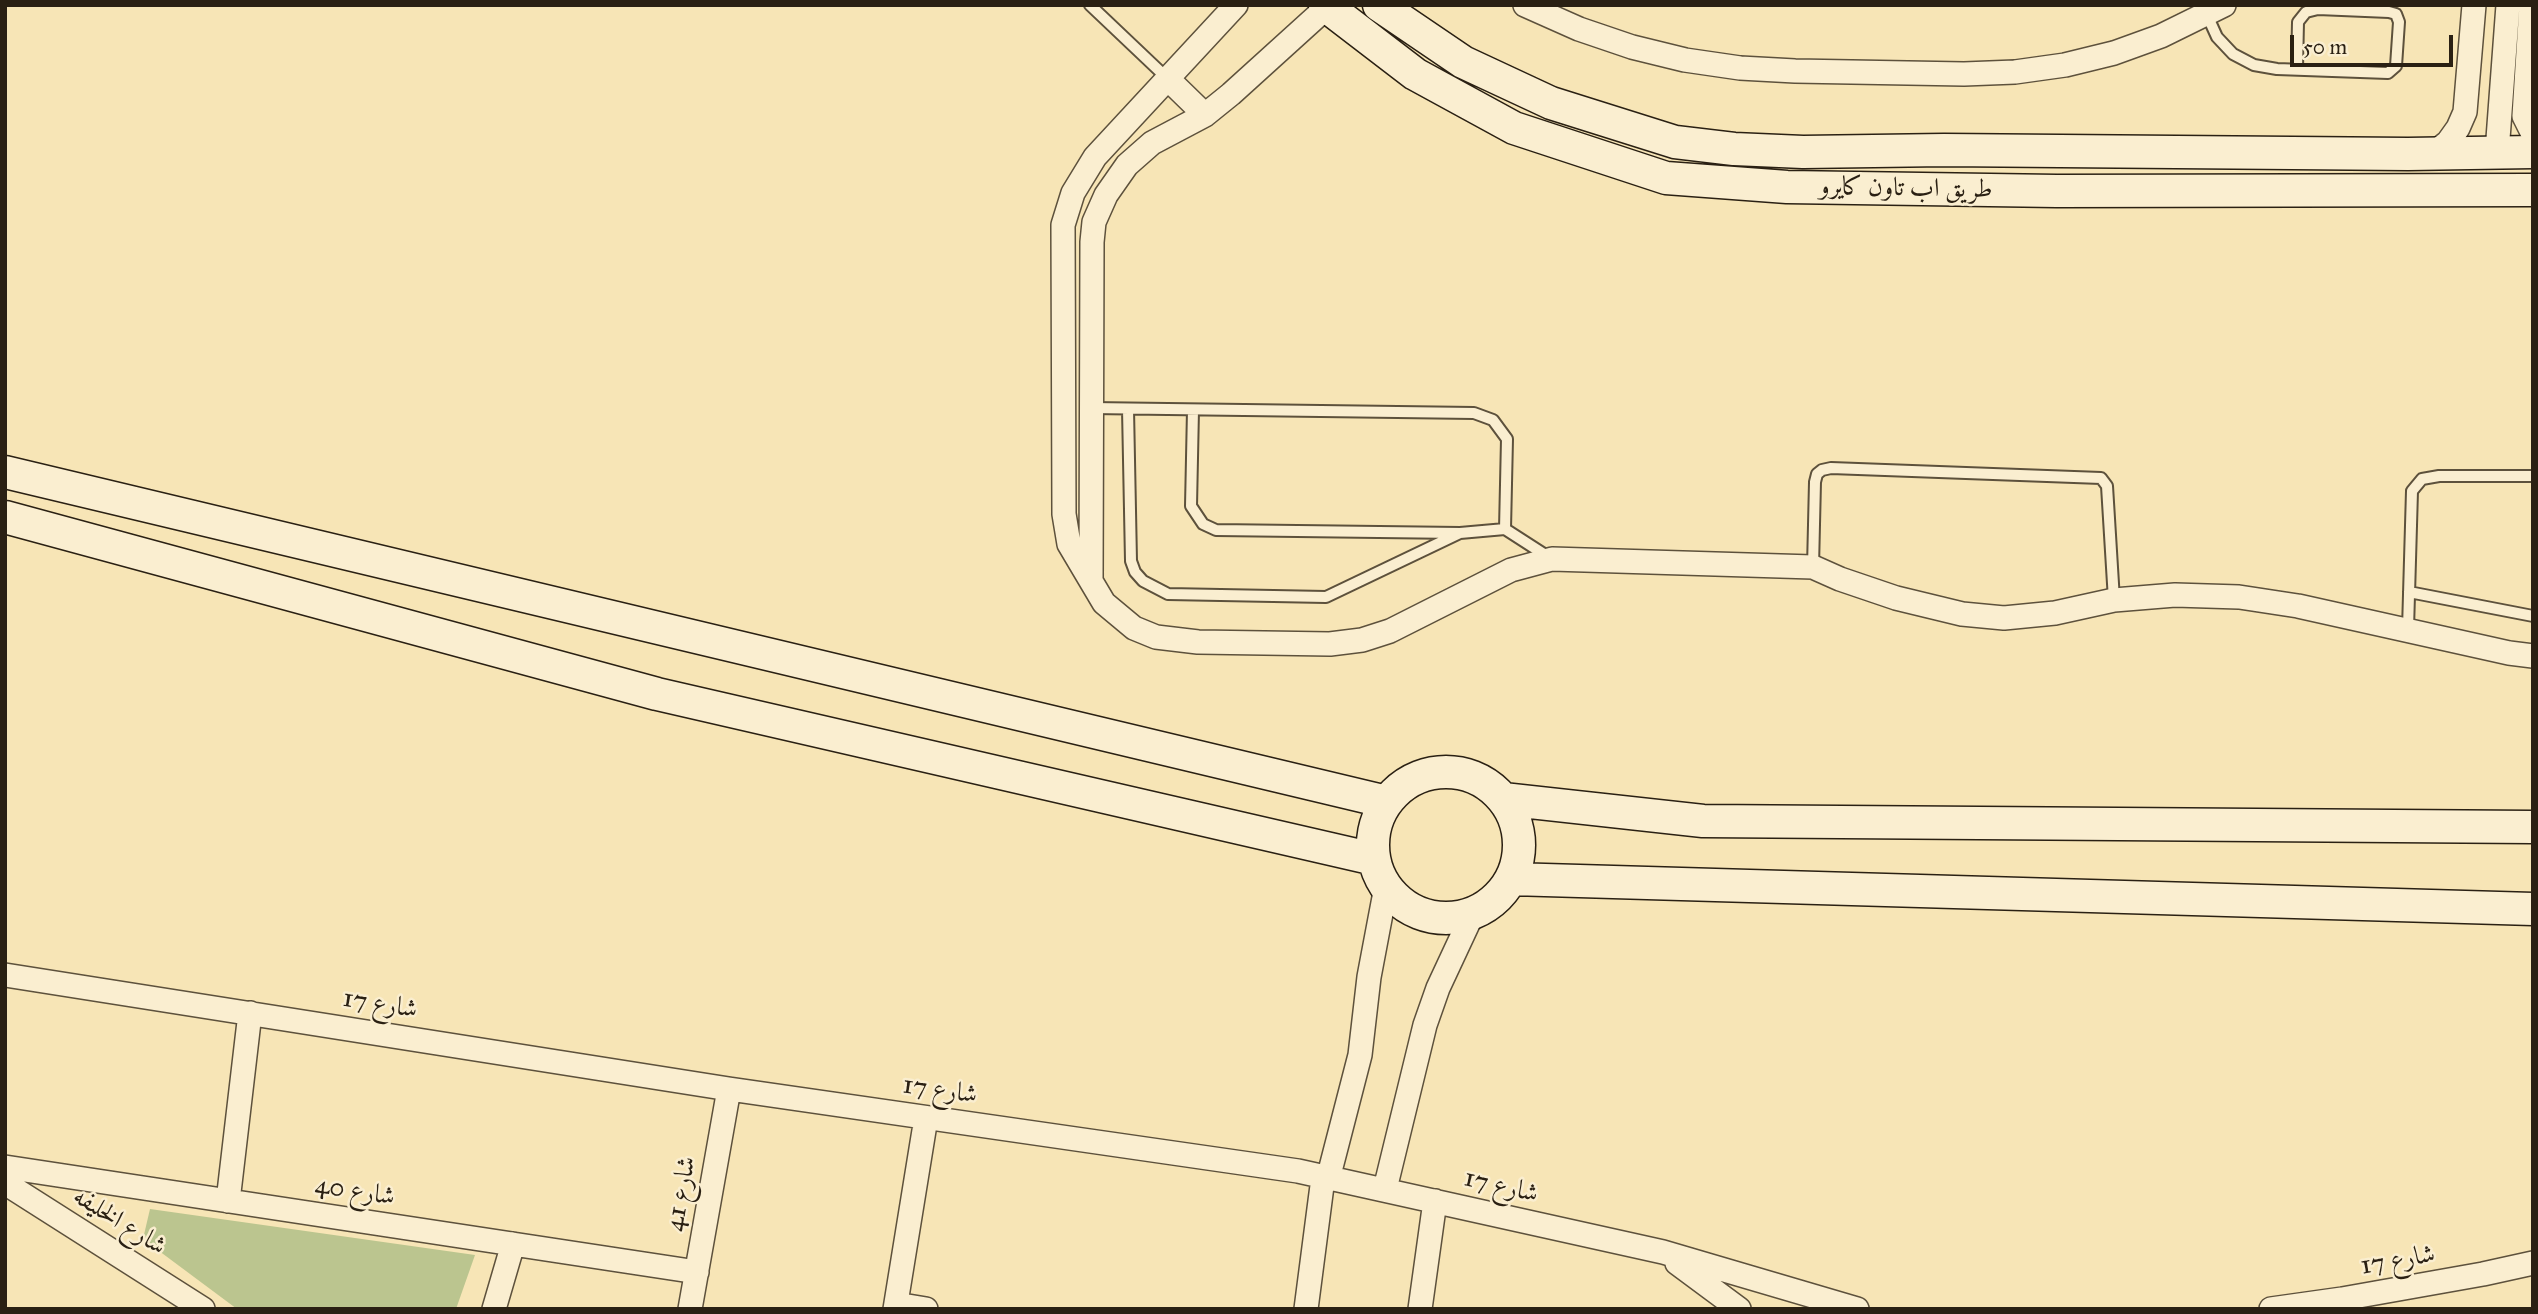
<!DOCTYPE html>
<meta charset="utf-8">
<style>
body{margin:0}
#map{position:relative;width:2538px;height:1314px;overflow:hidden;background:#f7e5b6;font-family:"IM FELL Great Primer",serif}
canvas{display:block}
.frame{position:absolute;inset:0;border:7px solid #2a2013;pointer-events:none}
.scale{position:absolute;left:2290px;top:35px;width:163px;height:32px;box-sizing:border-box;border:4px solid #2a2013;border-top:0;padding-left:9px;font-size:21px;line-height:24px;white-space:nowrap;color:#2a2013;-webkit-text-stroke:5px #faeed0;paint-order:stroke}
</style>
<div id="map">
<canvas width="2538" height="1314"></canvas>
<div class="frame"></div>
<div class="scale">50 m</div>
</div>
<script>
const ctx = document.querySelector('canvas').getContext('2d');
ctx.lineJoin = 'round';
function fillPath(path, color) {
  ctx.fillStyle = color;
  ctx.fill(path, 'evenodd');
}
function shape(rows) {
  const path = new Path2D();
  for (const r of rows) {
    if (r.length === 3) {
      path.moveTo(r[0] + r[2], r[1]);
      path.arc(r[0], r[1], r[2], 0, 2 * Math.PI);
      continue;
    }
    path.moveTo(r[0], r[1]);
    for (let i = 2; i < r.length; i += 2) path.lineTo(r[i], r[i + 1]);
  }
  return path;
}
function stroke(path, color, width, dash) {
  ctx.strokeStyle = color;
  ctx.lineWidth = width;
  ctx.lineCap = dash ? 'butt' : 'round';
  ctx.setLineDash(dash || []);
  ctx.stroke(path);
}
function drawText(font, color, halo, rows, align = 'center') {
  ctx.font = font + ' "IM FELL Great Primer",Amiri,serif';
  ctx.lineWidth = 5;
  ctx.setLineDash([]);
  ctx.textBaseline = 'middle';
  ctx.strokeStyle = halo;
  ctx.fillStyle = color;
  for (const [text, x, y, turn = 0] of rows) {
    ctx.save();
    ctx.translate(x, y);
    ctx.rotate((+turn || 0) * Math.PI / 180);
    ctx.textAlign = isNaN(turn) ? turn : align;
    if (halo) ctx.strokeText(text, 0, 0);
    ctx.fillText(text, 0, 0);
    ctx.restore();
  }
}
const green = shape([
 [150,1209,475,1255,456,1309,237,1309,143,1239]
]);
const lane = shape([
 [1090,5,1168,79],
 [2207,15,2217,37,2233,54,2254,65,2277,69,2388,73,2396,66,2399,22,2396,14,2389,12,2318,9,2306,12,2298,22,2297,69],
 [1091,408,1474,413,1493,420,1507,439,1505,529],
 [1128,409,1131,561,1135,572,1143,581,1168,594,1326,597,1460,533],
 [1193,410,1191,506,1203,524,1216,530,1460,533,1505,529,1550,558],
 [1813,567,1815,482,1817,474,1822,470,1831,468,2101,478,2107,486,2114,600],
 [2409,592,2533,616],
 [2408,629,2412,491,2422,479,2439,476,2533,476]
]);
const street = shape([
 [1236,5,1095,157,1073,193,1063,225,1064,514,1069,544,1104,603,1134,628,1156,637,1198,642,1330,644,1362,640,1390,631,1511,570,1552,559,1813,567,1840,579,1896,598,1962,614,2004,618,2055,613,2114,600,2175,595,2239,597,2298,606,2509,653,2533,656],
 [1525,5,1579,29,1632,47,1685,60,1740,68,1795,71,1964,74,2015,72,2065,65,2114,53,2161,36,2224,5],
 [2531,5,2524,116,2533,134],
 [1168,79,1205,115],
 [2497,152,2508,5],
 [2434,153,2448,142,2458,128,2465,112,2474,5],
 [1091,580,1092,242,1094,222,1106,195,1127,165,1152,143,1205,115,1231,94,1327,7],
 [5,975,729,1089,1298,1171,1663,1252,1857,1309],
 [5,1167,697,1272],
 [1328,1179,1360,1055,1369,977,1386,887],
 [5,1183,203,1309],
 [1385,1189,1425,1025,1438,988,1473,913],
 [228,1201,250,1013],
 [1677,1263,1739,1309],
 [896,1304,926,1309],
 [494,1309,513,1244],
 [690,1309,729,1089],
 [895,1309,926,1118],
 [1306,1309,1323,1178],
 [1420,1309,1435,1201],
 [2271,1309,2342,1299,2483,1274,2533,1263]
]);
const secondary = shape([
 [1325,5,1415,74,1514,128,1666,178,1787,187,2057,191,2533,190],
 [1379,5,1463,62,1551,103,1675,142,1734,149,1803,152,1944,150,2408,154,2533,152],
 [5,472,1387,802],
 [5,517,657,694,1374,859],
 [1446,845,73],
 [1503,799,1703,821,2533,827],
 [1511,879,2533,909]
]);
const streetNames = [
 ["طريق اب تاون كايرو",1906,189,1],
 ["شارع 17",380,1005,9],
 ["شارع 17",940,1091,8],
 ["شارع 17",1501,1187,13],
 ["شارع 40",355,1192,9],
 ["شارع 41",682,1194,-80],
 ["شارع الخليفه",119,1222,32],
 ["شارع 17",2398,1261,-10]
];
fillPath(green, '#bbc58f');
stroke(lane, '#5d513c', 14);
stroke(street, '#5d513c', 26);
stroke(secondary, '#2a2013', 35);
stroke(lane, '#faeed0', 10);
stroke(street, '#faeed0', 23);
stroke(secondary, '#faeed0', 32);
drawText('26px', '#2a2013', '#faeed0', streetNames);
</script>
